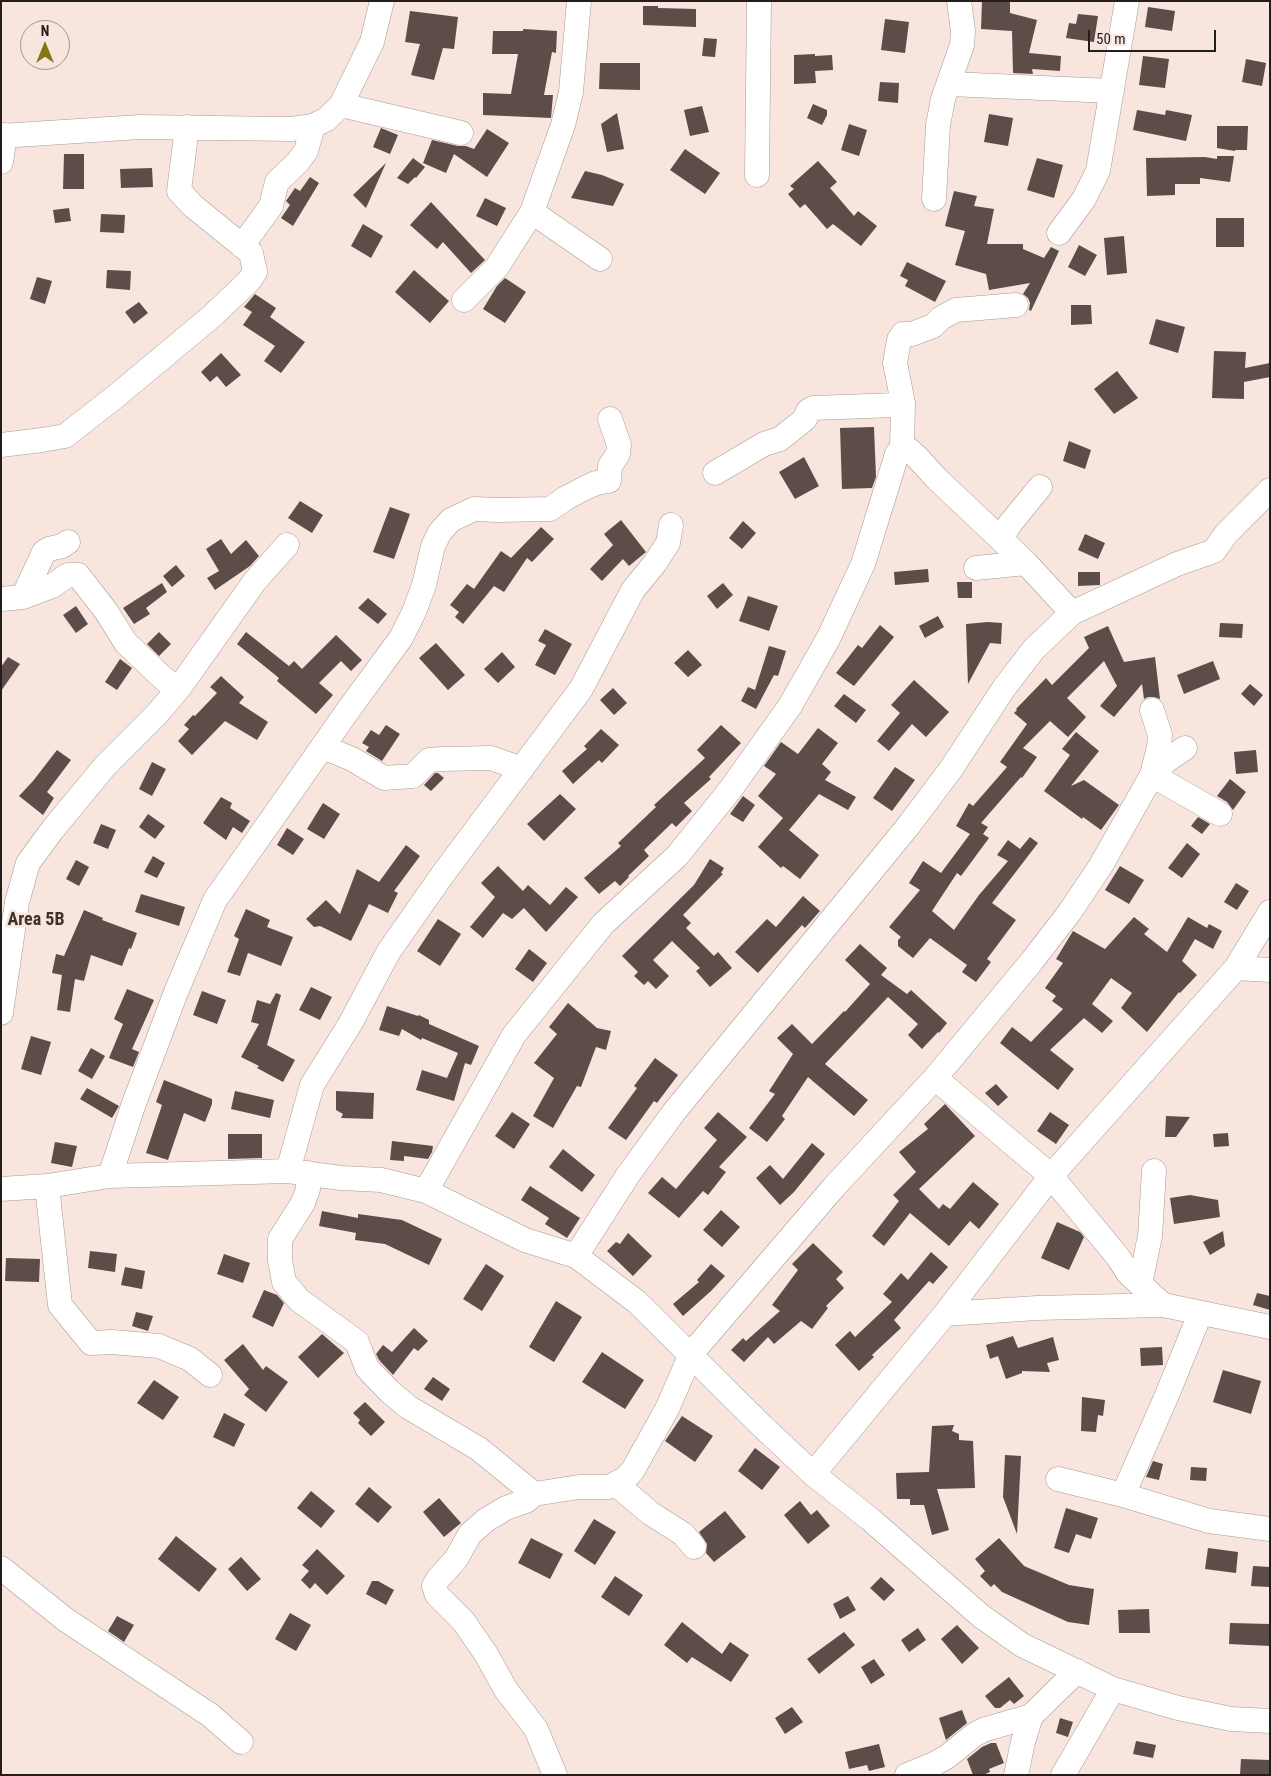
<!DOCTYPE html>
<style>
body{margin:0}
#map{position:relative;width:1271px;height:1776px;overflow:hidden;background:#f7e5de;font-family:"Roboto Condensed",sans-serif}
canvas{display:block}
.frame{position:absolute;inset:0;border:2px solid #231d1b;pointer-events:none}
.north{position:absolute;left:20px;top:20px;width:50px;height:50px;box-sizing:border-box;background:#f7e5de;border:1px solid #a29590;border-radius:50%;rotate:0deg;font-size:14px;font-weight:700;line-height:20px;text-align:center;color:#231d1b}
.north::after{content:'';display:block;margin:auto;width:18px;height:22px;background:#867518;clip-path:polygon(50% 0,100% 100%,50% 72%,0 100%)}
.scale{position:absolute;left:1088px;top:30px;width:128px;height:22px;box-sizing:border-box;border:2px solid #231d1b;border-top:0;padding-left:6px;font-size:15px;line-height:18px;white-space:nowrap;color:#231d1b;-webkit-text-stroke:4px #f7e5de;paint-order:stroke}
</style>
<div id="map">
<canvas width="1271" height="1776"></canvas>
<div class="frame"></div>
<div class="north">N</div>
<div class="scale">50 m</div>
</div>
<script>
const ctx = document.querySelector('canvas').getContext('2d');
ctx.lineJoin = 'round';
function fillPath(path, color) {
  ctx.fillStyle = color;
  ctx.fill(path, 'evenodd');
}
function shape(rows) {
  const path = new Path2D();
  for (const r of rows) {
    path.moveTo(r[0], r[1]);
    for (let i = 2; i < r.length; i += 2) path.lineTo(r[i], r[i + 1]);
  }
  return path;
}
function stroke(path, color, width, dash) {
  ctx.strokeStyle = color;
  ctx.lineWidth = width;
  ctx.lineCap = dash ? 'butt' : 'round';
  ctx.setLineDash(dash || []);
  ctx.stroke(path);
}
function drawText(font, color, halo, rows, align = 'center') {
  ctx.font = font + ' "Roboto Condensed",sans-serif';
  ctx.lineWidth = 5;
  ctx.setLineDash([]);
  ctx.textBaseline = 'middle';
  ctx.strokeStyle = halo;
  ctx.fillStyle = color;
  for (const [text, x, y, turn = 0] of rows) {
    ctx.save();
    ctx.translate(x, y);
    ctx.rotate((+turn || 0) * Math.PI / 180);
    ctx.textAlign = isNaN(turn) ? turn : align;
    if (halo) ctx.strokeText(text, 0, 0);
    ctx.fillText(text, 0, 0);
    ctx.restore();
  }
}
const building = shape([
 [982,1,1010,1,1010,13,1037,20,1029,53,1061,56,1060,71,1032,69,1033,74,1013,73,1012,31,981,29],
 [643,6,658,6,658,8,696,9,696,27,643,25],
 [1148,7,1175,11,1172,31,1145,27],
 [410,11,458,17,454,49,443,48,434,80,411,75,420,44,405,42],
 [1078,14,1098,16,1094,42,1066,38,1069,23,1076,24],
 [885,19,909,22,905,53,881,50],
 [523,29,557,31,556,53,552,52,544,95,553,95,551,118,483,115,483,93,511,94,518,54,492,54,493,31,523,31],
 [704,38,717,39,715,57,702,56],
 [815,54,815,56,832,55,833,70,815,71,816,83,794,84,794,55],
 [1143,56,1169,59,1165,88,1139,85],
 [1246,59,1266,63,1262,86,1242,82],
 [600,63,640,63,640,90,599,89],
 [880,82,899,83,898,103,878,101],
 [813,104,827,110,827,115,822,125,807,118],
 [702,106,709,132,690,136,684,110],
 [1137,110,1165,115,1166,110,1192,115,1186,141,1133,130],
 [617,113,624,149,607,152,601,124],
 [989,114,1013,118,1008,146,984,142],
 [849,124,867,130,859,156,841,150],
 [1217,126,1248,126,1247,150,1235,150,1235,151,1217,148],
 [381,128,398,135,390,154,373,147],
 [487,129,509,143,487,177,454,154,446,173,423,163,432,140,458,146,466,146,474,149],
 [685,149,720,173,705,194,670,170],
 [64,154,84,154,84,189,63,189],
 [1217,156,1234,156,1230,182,1200,178,1200,184,1175,184,1175,195,1147,196,1146,158,1205,157,1217,159],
 [413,158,425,167,416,178,415,177,408,184,397,178],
 [1037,158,1063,165,1054,198,1027,190],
 [818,161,837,182,830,188,854,216,858,211,877,226,861,246,833,224,827,229,805,204,800,208,788,194,794,189,790,186],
 [386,163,366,208,353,195],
 [152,168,153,187,121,188,120,169],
 [585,171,602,175,624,184,613,206,571,198],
 [310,177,319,183,293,226,281,218,290,205,286,201,295,188,300,191],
 [954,191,977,196,974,206,994,209,987,244,1023,244,1023,249,1044,258,1051,247,1059,251,1031,311,1029,310,1030,303,1028,298,1023,294,1030,283,989,290,986,274,955,265,965,231,945,226],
 [485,198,506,208,497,226,476,216],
 [431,202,485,260,471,273,443,242,437,249,410,225],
 [69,208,71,221,55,223,53,210],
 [101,214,125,215,124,233,100,232],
 [1216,218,1244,218,1244,247,1216,247],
 [363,224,383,236,371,258,351,246],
 [1124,236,1127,273,1107,275,1104,238],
 [1079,245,1097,255,1085,276,1068,267],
 [907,262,946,281,935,302,905,286,908,280,900,276],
 [107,270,131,271,130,290,106,288],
 [414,270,449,301,430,323,395,292],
 [37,277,52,281,45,304,30,299],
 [505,278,526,292,505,323,483,309,497,286],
 [255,294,276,308,270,317,305,342,281,373,264,361,275,346,243,325,252,312,244,307],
 [139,302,148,313,134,324,125,312],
 [1071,305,1091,305,1092,324,1071,325],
 [1156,319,1185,327,1178,353,1149,344],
 [1214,351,1246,352,1245,368,1270,363,1270,377,1244,382,1244,399,1212,398],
 [221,353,241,375,226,387,217,376,210,382,201,372],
 [1117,371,1138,398,1114,414,1094,389],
 [874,427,876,477,872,488,842,489,840,428],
 [1069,441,1091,450,1085,469,1063,461],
 [804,457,819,486,795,499,779,472],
 [300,501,323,515,312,533,288,518],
 [390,507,410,514,394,559,373,552],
 [621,520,646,552,629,566,623,559,602,581,590,569,613,545,604,534],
 [743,521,756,533,742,549,729,538],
 [541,527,554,539,532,562,527,558,504,592,494,586,463,624,455,617,459,612,450,605,467,584,474,589,501,551,511,558],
 [1085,534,1105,543,1098,559,1078,550],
 [221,539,231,554,246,540,259,556,250,566,215,590,207,578,219,571,206,549],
 [176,565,185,576,172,587,163,576],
 [928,569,929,582,895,585,894,572],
 [1078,572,1100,572,1100,585,1078,586],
 [957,582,972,582,972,598,958,598],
 [162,583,167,592,146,608,150,614,134,624,123,608],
 [723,583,733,595,717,609,707,596],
 [748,596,778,606,769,631,739,621],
 [368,598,387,614,378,624,358,608],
 [76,606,88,624,76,633,63,615],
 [938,616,944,627,925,638,919,626],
 [988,622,1002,623,1001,644,990,643,968,684,966,624],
 [1220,623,1243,624,1242,638,1219,637],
 [880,625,894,637,854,686,836,673,858,645,862,648],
 [1108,626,1124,662,1155,657,1160,699,1154,697,1148,697,1144,699,1142,684,1114,717,1100,706,1117,686,1104,661,1067,698,1086,717,1068,737,1050,721,1023,748,1037,757,1022,778,1021,777,981,823,988,827,983,834,989,838,961,876,957,873,932,911,954,930,979,895,1008,861,997,855,1008,840,1020,849,1030,837,1038,843,992,903,1016,920,987,959,991,962,976,982,962,972,967,965,930,938,913,958,898,946,898,940,901,937,889,927,920,890,909,883,923,861,941,873,970,834,956,826,969,803,973,806,1007,767,1000,762,1027,724,1014,713,1017,710,1016,709,1046,678,1052,685,1089,648,1084,637],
 [545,629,572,644,555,675,535,665,546,645,538,641],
 [159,632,171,644,159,656,147,644],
 [246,632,289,666,294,661,302,669,336,635,362,660,351,671,341,661,319,683,333,695,316,714,277,681,279,678,237,644],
 [436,643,465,675,448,690,419,658],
 [769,646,786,651,778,676,774,675,756,709,741,701,748,687,755,690],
 [688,650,702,665,688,677,674,663],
 [502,652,515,667,498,683,484,669],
 [8,657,20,664,1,691,1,667],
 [120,659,132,668,117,690,105,682],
 [1213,661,1220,679,1184,694,1177,675],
 [221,676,244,697,239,703,268,722,257,740,225,721,192,755,178,741,189,729,184,725,193,715,195,716,217,693,210,687],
 [914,680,949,712,926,737,912,724,889,751,877,741,900,713,891,705],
 [1250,684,1263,695,1254,706,1241,694],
 [613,688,627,703,614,715,600,700],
 [844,694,866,710,856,723,834,706],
 [386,725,400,734,382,761,366,751,369,747,362,743,371,730,379,735],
 [721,725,741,743,709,777,711,779,684,803,692,811,676,827,672,823,644,850,649,856,628,876,629,877,620,886,615,881,599,894,584,878,621,846,618,843,656,807,654,805,705,758,697,750],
 [818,728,838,743,822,764,831,772,825,780,856,797,848,810,819,794,789,830,819,855,800,879,783,866,781,868,758,847,783,818,758,796,776,774,764,766,781,742,798,754],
 [601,729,619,745,602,763,599,760,573,784,562,771,587,749,584,746],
 [1076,732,1099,751,1071,786,1084,780,1119,805,1101,830,1083,817,1082,819,1044,791,1070,755,1062,749],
 [57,750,71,760,47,792,54,798,43,815,19,796,33,781],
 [1256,750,1258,772,1236,774,1234,752],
 [152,762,166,769,152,796,139,789],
 [895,767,915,780,892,811,873,798],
 [435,773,438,773,444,778,431,791,424,785],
 [1230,779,1246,792,1233,810,1227,802,1217,796],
 [560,794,576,809,544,841,527,824],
 [743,796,755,805,743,822,730,814],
 [221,797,232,803,230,808,250,821,242,833,233,827,226,840,203,823],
 [323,803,340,814,324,839,307,829],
 [148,814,165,826,155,839,139,827],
 [1198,817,1210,824,1202,834,1191,826],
 [101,824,116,830,108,849,93,843],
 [287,828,304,839,293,855,277,845],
 [1187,843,1200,854,1182,878,1168,868],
 [406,845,420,856,394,891,398,893,388,913,369,904,351,941,320,926,314,927,306,919,326,900,340,914,357,869,379,882],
 [153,856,165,863,157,878,144,872],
 [710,859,724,868,721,873,723,874,683,915,691,923,686,928,714,956,718,952,732,968,710,987,696,971,700,968,672,941,653,960,669,976,656,989,648,981,644,985,634,976,638,972,622,956,694,885],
 [76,860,89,867,79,886,66,879],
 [498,866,523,891,528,885,550,905,566,887,578,897,546,932,524,908,512,919,503,913,483,938,470,927,495,897,481,883],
 [1120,866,1144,880,1129,904,1105,890],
 [1236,883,1249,891,1237,910,1224,902],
 [141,894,185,907,179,926,135,912],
 [803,896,820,911,805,928,802,925,758,973,735,952,767,919,776,927],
 [246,909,270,920,267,927,293,937,281,966,248,953,240,976,227,972,239,939,234,936],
 [84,910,103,918,102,920,137,933,131,949,129,948,122,966,91,955,84,981,75,979,70,1012,57,1010,62,975,52,973,56,954,64,956],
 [1134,917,1149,929,1144,934,1167,952,1188,917,1207,928,1209,924,1222,931,1213,949,1195,939,1182,961,1197,975,1180,993,1179,992,1147,1032,1121,1008,1132,993,1111,978,1092,1004,1113,1021,1102,1033,1084,1018,1050,1050,1074,1069,1058,1090,1000,1043,1012,1027,1031,1042,1063,1009,1052,1001,1056,996,1045,988,1063,963,1056,959,1073,931,1105,949],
 [438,919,461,934,440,966,417,951],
 [860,944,887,968,881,975,907,994,911,990,947,1023,939,1033,938,1032,922,1049,908,1035,918,1024,888,997,825,1064,868,1100,854,1116,808,1077,782,1116,785,1119,767,1142,749,1128,775,1094,769,1091,793,1054,777,1038,792,1024,812,1044,844,1011,845,1012,870,984,845,960],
 [529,949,547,963,533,982,515,969],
 [311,987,332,997,320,1020,299,1010],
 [127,989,154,1000,132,1049,139,1052,133,1067,109,1058,123,1024,114,1019],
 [202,991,226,1000,217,1024,193,1015],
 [276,993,281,995,267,1045,295,1060,283,1082,257,1068,259,1066,241,1057,259,1024,251,1022,257,1000,270,1004],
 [568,1003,597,1028,611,1031,606,1050,596,1047,581,1087,577,1086,553,1128,533,1116,554,1078,534,1063,557,1034,549,1027],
 [387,1006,418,1016,419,1015,429,1020,429,1024,479,1046,471,1065,465,1063,454,1101,416,1090,422,1070,447,1078,458,1053,422,1038,421,1040,402,1029,399,1036,379,1030],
 [31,1036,51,1042,41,1075,21,1069],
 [91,1048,105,1056,92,1079,78,1071],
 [655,1058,678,1075,657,1103,654,1101,626,1140,608,1128,637,1088,634,1086],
 [164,1080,212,1099,212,1104,205,1122,184,1113,168,1160,146,1153,162,1105,156,1102],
 [996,1084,1008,1097,998,1106,985,1093],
 [87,1088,119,1106,112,1118,80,1099],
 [235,1091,274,1100,270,1118,231,1109],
 [336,1091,374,1093,373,1119,341,1118,343,1114,336,1110],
 [945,1104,975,1136,919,1189,939,1209,943,1204,950,1209,973,1182,999,1204,979,1229,970,1221,949,1246,910,1213,884,1246,872,1236,899,1201,893,1195,916,1172,899,1152,928,1129,924,1124],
 [512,1112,530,1124,514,1149,495,1136],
 [718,1112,747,1137,719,1167,726,1172,708,1195,703,1191,679,1218,648,1193,662,1177,676,1189,717,1140,704,1128],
 [1050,1112,1069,1125,1056,1144,1037,1131],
 [1166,1116,1190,1117,1176,1137,1165,1137],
 [1228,1133,1229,1146,1214,1147,1213,1134],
 [228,1134,262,1134,262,1158,228,1159],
 [392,1141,433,1146,432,1152,428,1159,404,1156,404,1161,390,1160],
 [55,1142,77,1146,72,1167,51,1163],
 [812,1143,825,1154,794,1192,780,1205,756,1178,770,1165,783,1179],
 [563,1149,595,1175,582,1192,549,1167],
 [530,1186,580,1218,567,1238,545,1224,549,1218,521,1200],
 [1190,1195,1218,1200,1220,1217,1174,1224,1170,1198],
 [721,1210,740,1227,722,1247,703,1230],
 [322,1211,358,1218,358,1214,402,1220,442,1239,429,1265,385,1244,355,1240,356,1233,319,1226],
 [1057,1222,1080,1232,1084,1237,1069,1270,1041,1258],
 [1223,1231,1225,1246,1210,1255,1203,1242],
 [628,1233,652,1256,633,1276,607,1251,616,1242,620,1244],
 [813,1243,843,1272,836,1279,844,1288,826,1306,828,1308,812,1329,801,1321,774,1344,768,1337,744,1362,731,1350,743,1338,746,1341,780,1311,772,1305,798,1270,792,1264],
 [90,1251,117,1254,115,1272,88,1268],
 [931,1252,948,1267,933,1284,929,1281,894,1320,901,1328,872,1355,874,1357,859,1371,835,1345,850,1331,855,1337,892,1302,883,1294,901,1273,908,1280],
 [224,1254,250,1263,243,1283,217,1274],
 [6,1258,40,1259,39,1282,5,1281],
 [486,1264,504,1276,482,1311,463,1299],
 [711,1264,725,1276,711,1291,683,1316,673,1304,699,1282,697,1280],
 [125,1267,145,1271,142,1289,121,1285],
 [264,1290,277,1295,284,1303,273,1327,252,1317],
 [1257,1293,1270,1296,1270,1310,1253,1305],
 [556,1301,582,1317,554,1362,529,1347],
 [136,1312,153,1316,148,1331,132,1326],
 [414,1328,428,1341,418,1351,414,1348,393,1375,379,1360,376,1354,383,1345,392,1352],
 [322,1334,344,1353,318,1378,298,1357],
 [1013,1336,1018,1348,1053,1337,1059,1360,1047,1363,1050,1372,1022,1371,1022,1373,1006,1379,998,1356,990,1359,986,1345],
 [243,1344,263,1370,266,1366,288,1382,266,1412,244,1395,249,1389,224,1360],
 [1162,1347,1163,1365,1141,1366,1140,1348],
 [602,1352,644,1380,625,1409,582,1382],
 [1223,1370,1261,1381,1251,1414,1213,1402],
 [433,1377,450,1389,442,1401,424,1389],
 [154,1380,179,1397,163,1420,137,1403],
 [1082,1397,1105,1400,1103,1416,1098,1415,1096,1432,1081,1431],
 [365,1402,385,1422,371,1436,358,1423,360,1420,353,1413],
 [224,1413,245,1424,234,1447,213,1437],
 [682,1416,713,1436,695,1462,665,1441],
 [954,1425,952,1431,959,1434,959,1440,973,1441,975,1488,937,1489,949,1530,932,1535,924,1505,910,1505,910,1499,897,1499,896,1473,929,1472,932,1426],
 [755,1448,780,1467,762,1490,738,1471],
 [1005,1455,1021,1456,1017,1534,1003,1497],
 [1153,1461,1163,1464,1159,1480,1146,1477],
 [1191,1467,1207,1468,1206,1481,1190,1480],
 [369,1487,392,1507,378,1523,355,1504],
 [311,1491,335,1511,321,1528,297,1508],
 [439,1498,461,1523,444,1537,423,1512],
 [800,1501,811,1515,817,1510,830,1526,808,1544,784,1515],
 [1066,1508,1098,1518,1091,1539,1076,1534,1069,1553,1054,1548],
 [725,1511,746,1537,714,1562,706,1553,707,1544,699,1532],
 [594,1519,616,1532,595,1565,574,1551],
 [176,1536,217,1569,199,1592,158,1559],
 [531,1538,563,1554,550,1579,518,1563],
 [999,1538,1024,1566,1069,1585,1094,1589,1089,1625,1068,1622,1002,1592,994,1584,991,1587,980,1576,985,1571,975,1559],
 [1208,1548,1238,1552,1236,1573,1205,1569],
 [317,1549,345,1576,327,1595,315,1583,310,1589,301,1580,309,1571,302,1565],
 [241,1557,261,1579,247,1591,228,1569],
 [1253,1566,1270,1567,1270,1587,1251,1586],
 [615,1576,643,1595,629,1616,601,1597],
 [881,1577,895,1590,884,1601,870,1588],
 [372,1581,378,1581,394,1590,386,1605,366,1594],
 [848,1596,856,1610,840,1619,833,1604],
 [1149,1609,1150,1633,1119,1633,1118,1610],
 [290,1613,311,1625,296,1651,275,1639],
 [117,1616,134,1625,124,1642,108,1631],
 [682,1622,722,1654,730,1642,749,1655,731,1682,692,1657,687,1663,664,1645],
 [1230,1623,1270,1624,1270,1646,1229,1644],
 [957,1625,979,1648,962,1664,941,1639],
 [918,1628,926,1640,909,1652,901,1640],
 [844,1632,855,1645,819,1674,807,1659],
 [874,1659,885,1675,871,1684,861,1667],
 [1009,1677,1024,1696,1014,1704,1010,1700,1000,1708,995,1708,985,1696],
 [792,1707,803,1722,785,1734,775,1718],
 [962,1710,967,1723,946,1740,939,1718],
 [1060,1718,1073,1722,1068,1737,1056,1733],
 [1136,1741,1156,1745,1153,1758,1133,1754],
 [991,1743,996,1743,1004,1763,989,1769,990,1772,983,1775,973,1775,967,1759,982,1747],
 [879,1744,885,1767,869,1771,867,1765,849,1769,845,1752],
 [1241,1759,1270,1760,1270,1775,1240,1775]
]);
const minor = shape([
 [949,84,1112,91],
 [341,105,461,133],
 [1,136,140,127,291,129,313,126,327,119,341,105,372,42,382,1],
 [1,162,5,135],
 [757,175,759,1],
 [934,199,938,125,943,99,962,45,963,31,959,1],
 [532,212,600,259],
 [1059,233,1084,199,1098,171,1127,1],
 [242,246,271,206,277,182,297,163,306,151,313,126],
 [464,300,497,267,532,212,563,125,571,92,579,1],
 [1,445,42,440,65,436,115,397,211,317,249,281,255,272,251,253,193,206,179,191,187,127],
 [902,448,909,450,917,457,937,479,1026,563,1072,613],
 [715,473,764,444,780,439,805,419,808,411,813,408,896,405,903,403,895,363,899,340,903,334,912,334,933,326,941,318,956,310,1016,305],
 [1002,540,1009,525,1040,487],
 [976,568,1026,563],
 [23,597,52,586,68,575,78,575,106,611,126,643,165,680,179,688],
 [1,599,23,597,44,552,49,549,62,546,68,542],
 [1152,710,1160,735,1159,747,1152,775],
 [323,747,352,759,384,778,413,776,429,760,442,759,491,758,522,769],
 [1152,775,1220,814],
 [1236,968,1270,970],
 [1,1013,17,902,28,863,53,829,105,766,157,714,179,688,255,581,287,545],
 [935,1078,1051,1176,1118,1257,1128,1273,1163,1305],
 [288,1171,312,1085,350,1024,389,951,443,874,581,689,633,590,655,563,668,543,671,525],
 [308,1173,308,1189,303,1203,280,1239,280,1260,284,1282,299,1300,357,1342,367,1368,389,1391,408,1407,479,1449,534,1494],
 [110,1176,133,1106,176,992,215,900,349,709,401,638,414,612,424,585,433,546,440,532,451,520,474,509,498,510,550,509,566,498,585,488,596,483,609,481,610,466,618,454,619,445,610,419],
 [47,1186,60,1305,91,1343,112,1342,159,1346,190,1359,210,1375],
 [1,1189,47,1186,110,1176,288,1171,341,1178,381,1180,426,1191,525,1240,576,1256,637,1302,762,1426,813,1474,870,1519,981,1616,1022,1645,1113,1689,1178,1708,1231,1719,1270,1721],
 [426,1191,514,1035,603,924,677,856,730,790,790,706,828,639,863,564,897,454,902,448,903,403],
 [576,1256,628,1175,674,1112,909,825,951,769,1004,688,1034,649,1072,613,1177,564,1214,551,1226,534,1270,490],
 [1140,1284,1150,1236,1154,1171],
 [945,1314,1037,1308,1163,1305,1270,1327],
 [813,1474,945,1314,1051,1176,1236,968,1270,912],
 [1058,1479,1123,1495,1209,1521,1270,1529],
 [616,1484,650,1513,683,1534,694,1547],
 [1123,1495,1167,1395,1200,1314],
 [1,1568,66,1620,210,1715,241,1742],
 [555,1775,536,1729,506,1690,486,1654,464,1622,437,1595,434,1586,438,1579,456,1559,470,1534,486,1520,506,1508,526,1501,534,1494,579,1487,609,1487,626,1478,633,1470,667,1409,691,1354,834,1187,935,1078,1032,961,1069,913,1100,867,1152,775,1167,760,1185,748],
 [907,1775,936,1763,948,1756,974,1735,983,1730,1031,1716],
 [1016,1775,1023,1742,1031,1716,1077,1671],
 [1063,1775,1113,1689]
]);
const quarterNames = [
 ["Area 5B",36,920]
];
fillPath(building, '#5c4d48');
stroke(minor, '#aa9892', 25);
stroke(minor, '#fff', 24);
drawText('bold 18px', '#3f312c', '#f7e5de', quarterNames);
</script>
